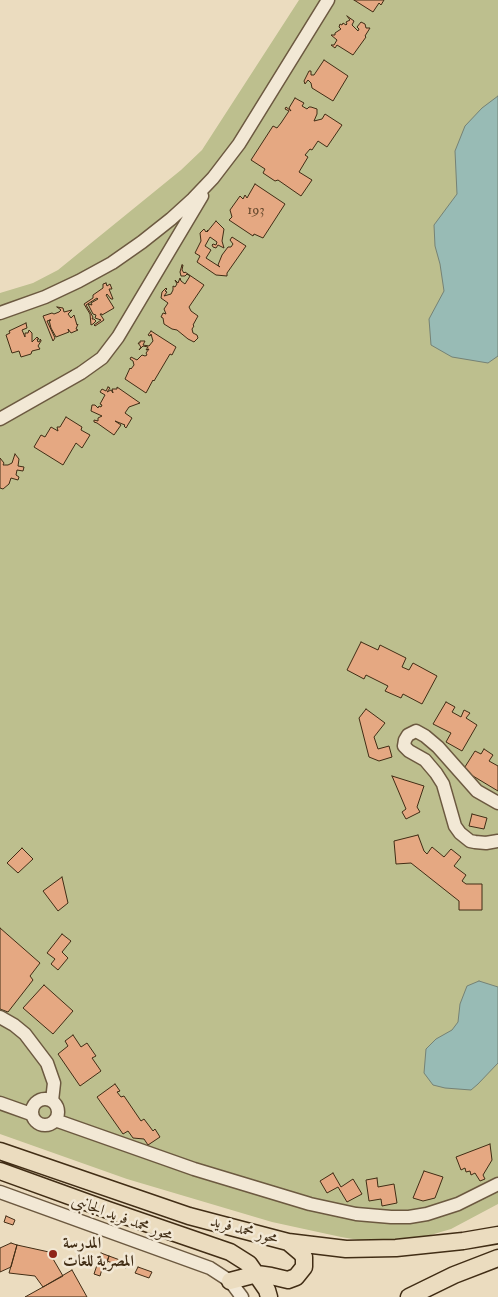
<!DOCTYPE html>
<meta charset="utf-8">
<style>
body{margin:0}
canvas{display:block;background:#ebdcbf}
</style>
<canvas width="498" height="1297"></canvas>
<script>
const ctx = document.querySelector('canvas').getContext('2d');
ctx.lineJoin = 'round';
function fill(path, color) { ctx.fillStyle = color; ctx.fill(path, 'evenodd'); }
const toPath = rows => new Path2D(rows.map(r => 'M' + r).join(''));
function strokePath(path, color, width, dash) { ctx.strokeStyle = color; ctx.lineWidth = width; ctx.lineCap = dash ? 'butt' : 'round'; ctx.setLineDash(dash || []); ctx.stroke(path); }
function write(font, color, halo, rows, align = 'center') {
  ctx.font = font + ' "IM FELL Double Pica",Amiri,serif'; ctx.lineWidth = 5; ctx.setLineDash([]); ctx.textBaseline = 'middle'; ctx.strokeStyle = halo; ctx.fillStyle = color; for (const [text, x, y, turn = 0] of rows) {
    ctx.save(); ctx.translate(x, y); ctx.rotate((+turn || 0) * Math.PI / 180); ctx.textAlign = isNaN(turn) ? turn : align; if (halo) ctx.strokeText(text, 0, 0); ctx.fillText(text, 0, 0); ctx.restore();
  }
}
fill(toPath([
 [299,0,498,0,498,1204,451,1229,417,1239,371,1242,341,1237,272,1222,127,1179,0,1134,0,293,33,283,58,270,181,170,202,150]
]), '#bdbf8e');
const water = toPath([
 [498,96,498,356,488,363,452,357,431,345,429,319,444,291,440,264,435,246,434,225,457,194,455,151,465,126,482,108,498,96],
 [479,981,498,987,498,1063,478,1084,471,1090,445,1088,433,1085,424,1073,426,1049,436,1039,452,1030,458,1022,460,1004,467,986,479,981]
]);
fill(water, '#98bbb5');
strokePath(water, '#758275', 1);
const building = toPath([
 [354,0,384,0,381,5,379,3,373,12,354,0],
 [347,16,354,21,352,25,358,31,359,29,357,27,361,22,365,24,366,28,370,28,365,36,366,37,353,55,337,45,335,48,331,45,334,45,337,40,331,35,335,35,335,33,341,29,339,27,340,24,342,25,343,23,346,25,347,24,346,22,350,20,347,16],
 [324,60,348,76,333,101,312,88,311,83,308,80,305,84,304,81,309,71,311,71,311,75,314,75,324,60],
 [295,98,304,103,302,106,307,109,309,107,311,107,317,109,317,114,314,121,322,119,325,114,342,125,327,147,318,141,312,150,310,149,305,155,308,157,299,172,312,180,301,196,278,180,275,181,263,173,265,169,251,160,273,126,277,128,281,123,289,111,285,109,286,107,291,111,289,108,295,98],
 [255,184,285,204,263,238,254,234,253,236,229,220,232,217,230,210,240,196,243,199,245,195,247,198,255,184],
 [216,221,224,229,222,241,224,248,218,245,216,248,213,247,212,245,213,244,216,245,217,242,210,237,205,246,211,250,206,258,220,267,218,265,222,255,228,247,231,247,233,244,230,240,232,237,246,246,227,273,227,276,216,275,197,262,200,256,195,253,201,241,200,233,204,229,206,232,208,230,207,232,216,221],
 [182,265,183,265,182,270,184,273,185,272,204,285,189,307,191,311,198,316,193,325,194,326,192,329,193,333,197,335,198,338,194,342,188,339,177,330,172,329,164,324,163,318,161,317,163,313,166,314,164,309,168,303,161,298,162,292,166,288,167,289,165,291,167,292,164,296,171,294,173,290,173,286,175,287,177,284,175,280,178,283,180,278,181,281,185,284,190,276,187,274,185,276,181,276,180,272,182,265],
 [106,283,107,286,110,284,112,289,109,289,113,299,111,299,107,294,106,295,114,308,102,315,102,314,100,314,104,320,95,326,94,325,101,320,95,318,96,315,93,314,88,304,92,305,91,303,98,299,97,298,86,305,93,317,92,319,94,319,96,321,93,324,91,325,90,314,84,304,93,298,93,295,103,288,103,284,106,283],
 [57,307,63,308,64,312,72,310,68,314,71,318,74,315,77,325,78,324,76,329,78,330,71,333,68,329,69,332,56,337,51,328,49,320,51,320,47,321,55,338,53,341,43,316,52,313,54,314,59,312,61,310,57,307],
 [26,323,27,328,22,330,25,337,25,333,28,333,29,330,32,333,32,342,37,337,39,339,37,339,38,342,40,341,40,339,41,340,41,341,38,346,40,349,32,351,31,354,21,357,19,351,12,353,6,335,10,333,9,331,26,323],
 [151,331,176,347,172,355,170,354,154,381,153,380,146,393,125,379,130,368,131,369,134,365,133,361,130,359,131,357,137,360,142,355,145,356,147,355,146,353,149,349,146,350,148,347,143,346,139,350,141,347,138,343,140,343,140,341,145,341,143,345,149,346,153,341,151,334,150,336,148,335,151,331],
 [108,387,110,388,107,392,111,390,113,393,112,389,117,389,117,387,140,403,129,407,125,413,132,418,126,428,124,426,125,425,115,421,121,425,114,435,97,423,94,422,94,420,98,421,98,418,102,416,91,411,92,405,95,405,98,408,99,406,101,407,102,405,100,404,105,395,100,392,102,389,106,391,108,387],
 [66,417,82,427,81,430,90,435,82,448,76,443,63,465,34,447,41,435,45,437,51,427,58,431,57,427,60,427,66,417],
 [15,454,19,459,18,466,24,467,23,471,17,470,16,475,19,477,18,480,11,478,9,484,3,489,0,488,0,458,4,463,3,465,8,465,12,463,15,454],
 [361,642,378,650,380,645,406,658,402,667,409,670,413,663,437,676,422,704,403,694,401,698,385,691,388,686,366,675,364,679,347,670,361,642],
 [446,702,455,707,452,712,461,717,464,710,470,713,466,718,477,725,462,751,446,742,451,733,433,724,446,702],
 [366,709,385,723,374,737,378,749,389,746,392,757,379,761,369,757,359,718,366,709],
 [484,749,493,755,489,761,498,766,498,791,463,770,475,751,481,754,484,749],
 [392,776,424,786,417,807,420,812,406,819,402,812,406,809,392,776],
 [472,814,487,818,484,829,469,826,472,814],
 [418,835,424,851,427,854,432,847,444,857,451,849,461,857,454,866,466,875,462,881,466,884,482,884,482,910,459,910,459,901,411,863,396,864,394,841,418,835],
 [22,848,33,859,18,873,7,863,22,848],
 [62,877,68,903,58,911,43,891,62,877],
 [0,928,40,963,30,976,33,980,8,1012,0,1009,0,928],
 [62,934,71,941,62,952,68,958,58,970,51,964,55,959,47,953,62,934],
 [44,985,73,1011,53,1034,23,1008,44,985],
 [73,1035,81,1047,87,1043,96,1056,92,1058,101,1071,80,1086,58,1054,68,1046,65,1041,73,1035],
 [115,1084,120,1091,117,1092,121,1097,124,1096,141,1121,144,1119,153,1131,155,1129,160,1137,148,1145,144,1139,133,1138,128,1131,123,1134,97,1097,115,1084],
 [490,1144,492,1160,483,1175,485,1179,480,1181,475,1173,471,1175,470,1171,466,1172,465,1168,461,1170,456,1157,490,1144],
 [424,1171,443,1177,435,1198,423,1201,413,1198,424,1171],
 [333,1173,341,1187,353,1179,362,1194,347,1202,338,1187,327,1193,320,1181,333,1173],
 [377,1178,378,1187,394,1184,397,1203,382,1206,381,1199,369,1201,366,1180,377,1178],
 [6,1216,15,1220,13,1225,4,1222,6,1216],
 [11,1243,17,1245,11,1267,0,1272,0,1248,11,1243],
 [17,1245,49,1252,63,1276,43,1287,35,1276,9,1273,17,1245],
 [101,1253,109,1256,107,1263,99,1259,101,1253],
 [109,1256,128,1263,126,1268,107,1261,109,1256],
 [99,1259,104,1262,100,1276,94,1274,99,1259],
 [138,1267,152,1272,149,1278,135,1273,138,1267],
 [72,1270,87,1297,25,1297,43,1287,72,1270]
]);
fill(building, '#e5a882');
strokePath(building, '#412d15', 1);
const minor = toPath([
 [0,313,45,297,79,281,112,263,142,242,171,219,193,199,213,178,239,144,328,0],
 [0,419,81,373,102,358,118,337,202,196],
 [498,803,477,791,438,747,425,736,416,731,408,735,405,740,404,746,409,751,425,760,436,773,443,784,455,826,460,833,470,841,475,842,486,843,498,841],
 [0,1017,14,1025,25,1034,47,1063,54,1083,52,1101],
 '32 1112a13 13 0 1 1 26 0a13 13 0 1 1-26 0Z',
 [0,1103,31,1114],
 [55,1120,194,1169,310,1204,356,1214,391,1217,409,1217,427,1214,458,1204,498,1184],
 [0,1192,210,1268,230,1281,242,1297]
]);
const major = toPath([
 [0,1151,189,1216,288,1242,346,1249,396,1248,463,1241,498,1235],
 [0,1171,108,1210,230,1252,249,1264,267,1290,269,1297],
 [230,1281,257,1274,271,1276,288,1280,296,1277,304,1267,304,1257,301,1253,288,1242],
 [409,1297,454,1275,498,1258]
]);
strokePath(minor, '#6c5940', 15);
strokePath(major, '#412d15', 19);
strokePath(minor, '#f2e8d5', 12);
strokePath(major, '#ebdcbf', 16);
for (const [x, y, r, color] of [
 [53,1254,5,"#8f2418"]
]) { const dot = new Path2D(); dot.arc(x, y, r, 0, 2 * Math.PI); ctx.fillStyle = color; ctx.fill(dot); strokePath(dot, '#f2e8d5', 2); }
write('14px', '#6a4c30', null, [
 ["193",256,211]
]);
write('16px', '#412d15', '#f2e8d5', [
 ["محور محمد فريد الجانبى",122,1219,20],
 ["محور محمد فريد",244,1231,15]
]);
write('bold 16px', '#412d15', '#f2e8d5', [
 ["المدرسة",63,1245],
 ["المصرية للغات",63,1263]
], 'left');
</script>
